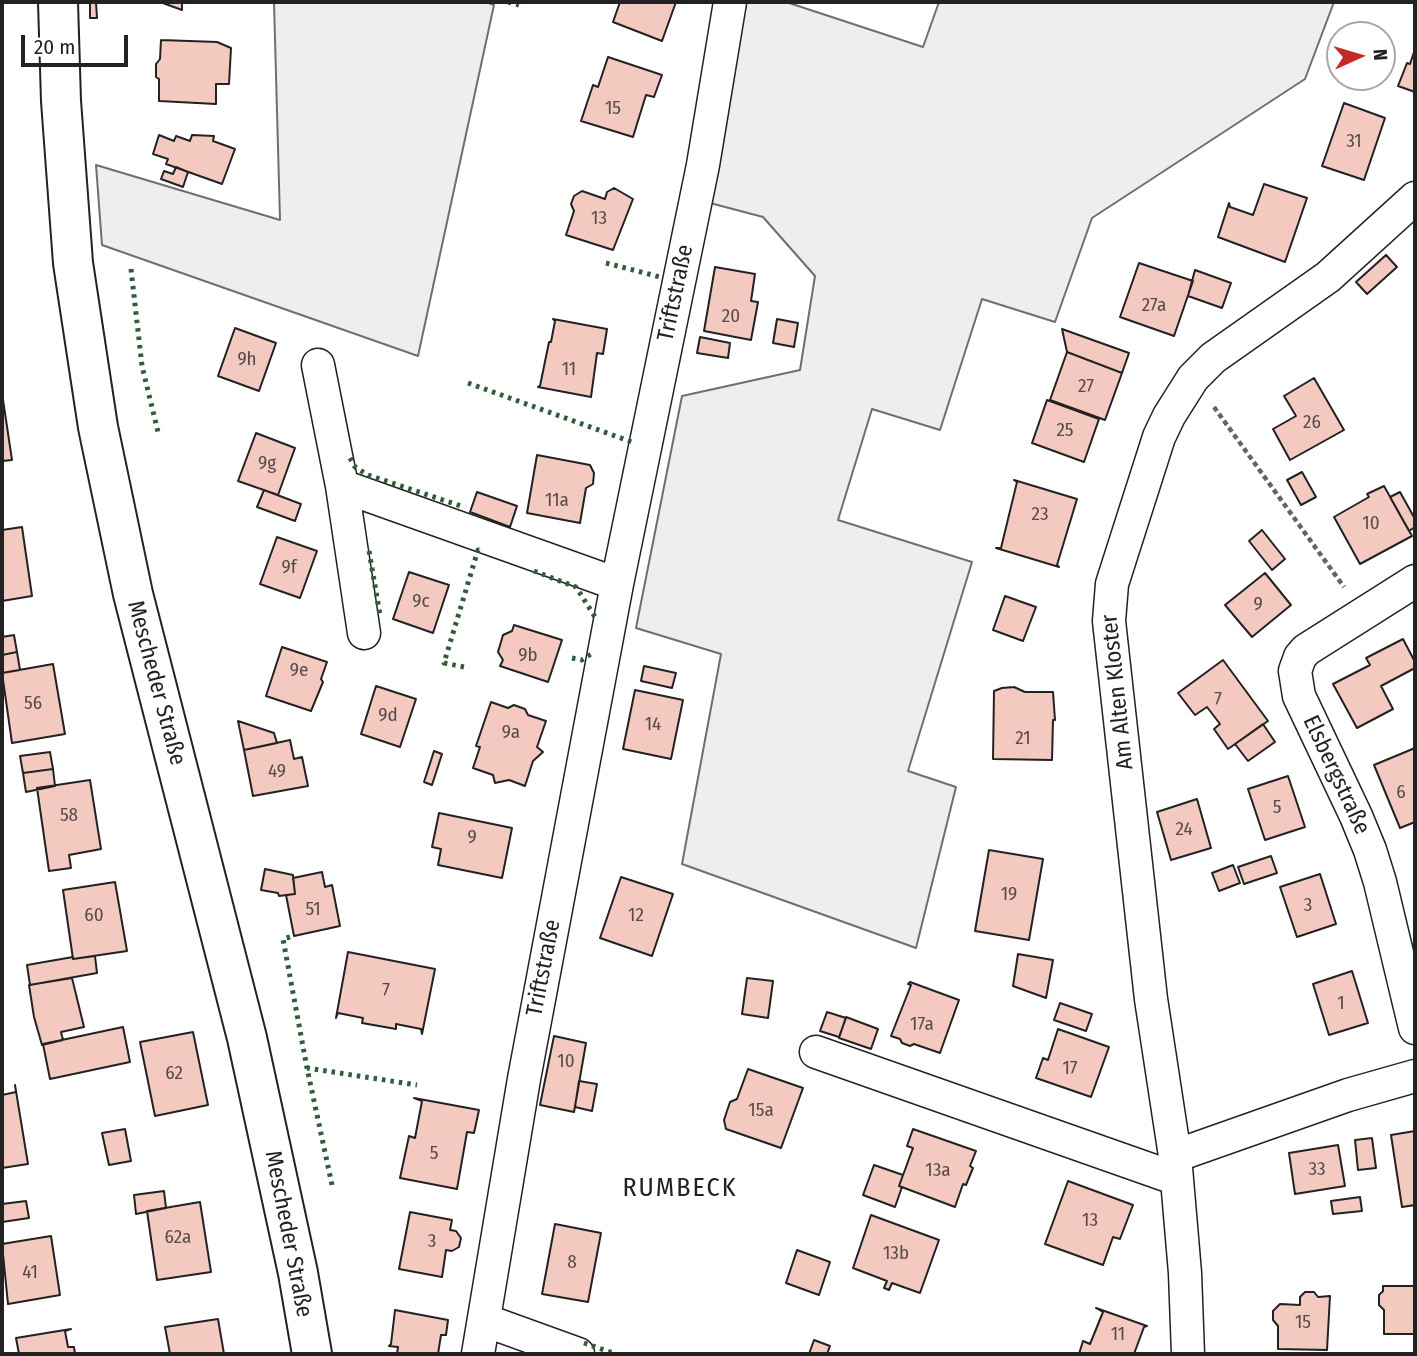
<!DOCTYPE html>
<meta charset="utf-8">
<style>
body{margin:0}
#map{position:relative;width:1417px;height:1356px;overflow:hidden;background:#fff;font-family:"Fira Sans Condensed",sans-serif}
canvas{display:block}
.frame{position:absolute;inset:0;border:4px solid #222;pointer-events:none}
.north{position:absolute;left:1326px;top:21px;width:70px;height:70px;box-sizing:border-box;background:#fff;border:2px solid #a7a7a7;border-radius:50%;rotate:86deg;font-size:19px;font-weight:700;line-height:28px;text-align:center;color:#222}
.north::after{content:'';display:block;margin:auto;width:24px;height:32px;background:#c62828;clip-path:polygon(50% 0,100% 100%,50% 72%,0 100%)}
.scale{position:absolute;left:21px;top:35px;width:107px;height:32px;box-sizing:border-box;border:4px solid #222;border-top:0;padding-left:9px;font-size:21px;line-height:24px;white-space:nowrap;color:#222;-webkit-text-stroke:5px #fff;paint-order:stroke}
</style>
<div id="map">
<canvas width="1417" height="1356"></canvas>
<div class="frame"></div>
<div class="north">N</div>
<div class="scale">20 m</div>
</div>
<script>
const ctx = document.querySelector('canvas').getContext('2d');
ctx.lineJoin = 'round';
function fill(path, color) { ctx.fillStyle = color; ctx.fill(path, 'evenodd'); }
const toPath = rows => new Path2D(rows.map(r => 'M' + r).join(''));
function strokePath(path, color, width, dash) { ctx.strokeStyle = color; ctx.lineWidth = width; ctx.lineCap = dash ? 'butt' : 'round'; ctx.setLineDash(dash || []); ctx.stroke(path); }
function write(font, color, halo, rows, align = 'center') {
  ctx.font = font + ' "Fira Sans Condensed",sans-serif'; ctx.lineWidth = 5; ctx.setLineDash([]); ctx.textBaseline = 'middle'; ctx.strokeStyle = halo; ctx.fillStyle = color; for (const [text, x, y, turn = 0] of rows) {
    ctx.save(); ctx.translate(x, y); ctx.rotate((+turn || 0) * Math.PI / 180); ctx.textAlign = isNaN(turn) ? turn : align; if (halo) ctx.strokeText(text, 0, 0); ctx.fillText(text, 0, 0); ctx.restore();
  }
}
const green = toPath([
 [274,2,486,2,494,5,418,356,102,245,96,165,280,220,274,2],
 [746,2,786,2,923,47,939,2,1334,2,1305,79,1092,218,1055,322,982,299,940,430,872,409,838,520,972,562,908,771,956,787,916,948,682,864,721,654,636,628,682,396,800,370,815,276,763,217,710,203,746,2]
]);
fill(green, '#eee');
strokePath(green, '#6f6f6f', 2);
const building = toPath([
 [90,2,96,2,97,18,90,18,90,2],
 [160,2,182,2,182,10,160,2],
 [620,2,676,2,662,41,613,22,620,2],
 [161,40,217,42,231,48,229,84,216,84,216,104,159,101,159,79,156,77,156,64,160,59,161,40],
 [1415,49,1415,92,1398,86,1407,63,1410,64,1415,49],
 [608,57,662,75,654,97,646,95,633,137,581,121,593,85,598,87,608,57],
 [1344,103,1385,118,1364,180,1322,166,1344,103],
 [159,135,174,141,176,136,190,141,192,135,214,136,213,141,235,149,222,184,166,164,168,159,153,154,159,135],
 [176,167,188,172,183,187,161,179,164,171,173,174,176,167],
 [1264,184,1307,198,1285,262,1218,237,1229,203,1230,207,1253,215,1264,184],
 [614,188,633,199,613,250,566,235,574,211,571,204,574,196,582,191,605,199,607,192,614,188],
 [1386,255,1397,267,1367,294,1356,282,1386,255],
 [1139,263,1193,281,1174,336,1120,317,1139,263],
 [715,267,755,274,751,301,758,302,751,340,704,331,715,267],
 [1195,270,1231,283,1222,308,1188,296,1195,270],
 [553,319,607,329,603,354,597,353,591,397,538,387,540,386,549,342,551,342,555,321,553,319],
 [777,319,798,323,794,347,773,343,777,319],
 [235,328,276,343,259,391,218,376,235,328],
 [1062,329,1129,353,1122,373,1067,352,1062,329],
 [700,337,730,343,728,358,697,353,700,337],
 [1067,352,1122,373,1105,420,1050,400,1067,352],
 [1314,378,1344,430,1290,460,1273,429,1296,416,1284,396,1314,378],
 [2,393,12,460,2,461,2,393],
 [1047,400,1099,419,1084,462,1032,443,1047,400],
 [256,433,295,448,278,495,238,481,256,433],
 [537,455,590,465,594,473,593,484,586,488,580,523,527,513,537,455],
 [1302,472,1316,497,1301,505,1287,480,1302,472],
 [1014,480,1077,499,1057,565,1059,567,996,548,1001,548,1017,482,1014,480],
 [1384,486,1412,536,1360,564,1334,517,1369,497,1367,494,1384,486],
 [264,490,301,504,295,521,257,507,264,490],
 [477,492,517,506,510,527,470,512,477,492],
 [1400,492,1415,519,1415,527,1409,531,1390,497,1400,492],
 [22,527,32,596,2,601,2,530,22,527],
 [1262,530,1285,559,1272,570,1249,541,1262,530],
 [277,537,317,551,300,598,260,584,277,537],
 [409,572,449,585,433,633,393,619,409,572],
 [1265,573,1291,605,1252,637,1225,605,1265,573],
 [1005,596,1036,607,1023,641,993,630,1005,596],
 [514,625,562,640,548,682,500,666,503,660,498,652,503,635,512,631,514,625],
 [14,635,17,652,2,655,2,637,14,635],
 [1403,639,1415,662,1415,668,1381,686,1393,709,1357,728,1333,684,1370,665,1366,658,1403,639],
 [282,647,327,662,321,679,323,682,311,711,266,696,282,647],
 [17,652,20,670,2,673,2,655,17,652],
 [1223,660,1268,721,1228,749,1214,729,1220,724,1207,707,1195,715,1178,693,1223,660],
 [53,664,65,734,12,743,2,673,53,664],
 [644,666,676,673,672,688,641,681,644,666],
 [376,686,416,699,400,747,361,734,376,686],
 [1014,687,1025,692,1053,692,1055,720,1053,720,1052,760,993,759,994,691,1002,688,1014,687],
 [635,690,683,700,671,759,623,749,635,690],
 [491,702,508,708,514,705,525,709,528,715,546,721,537,747,543,752,533,761,525,786,509,780,495,783,493,775,473,768,480,747,476,746,491,702],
 [238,721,274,733,277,743,244,750,238,721],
 [1263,724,1275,742,1248,761,1235,744,1263,724],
 [290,740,294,759,302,757,308,786,253,796,244,750,290,740],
 [1415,748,1415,822,1400,828,1374,765,1415,748],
 [434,751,442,754,432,785,424,782,434,751],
 [50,752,53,769,23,773,20,756,50,752],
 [53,769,55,786,26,792,23,773,53,769],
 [1288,776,1305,827,1265,840,1248,789,1288,776],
 [90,780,101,849,69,855,71,868,49,871,37,788,90,780],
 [1197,799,1211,848,1171,860,1157,812,1197,799],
 [439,813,512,828,502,878,438,865,441,849,432,847,439,813],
 [989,850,1043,859,1029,940,975,931,989,850],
 [1271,856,1277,873,1244,884,1238,867,1271,856],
 [1233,865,1240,883,1219,891,1212,873,1233,865],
 [265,869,293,875,295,894,279,896,278,893,261,890,265,869],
 [322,872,325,887,332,885,340,926,294,936,286,895,295,894,293,878,322,872],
 [1320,874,1336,924,1297,937,1280,887,1320,874],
 [621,877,673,894,652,956,600,938,621,877],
 [115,882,127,951,73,959,63,890,115,882],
 [348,952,435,969,422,1034,421,1029,396,1024,396,1029,362,1023,363,1018,338,1013,336,1018,348,952],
 [1018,954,1053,960,1046,998,1013,986,1018,954],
 [95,956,97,973,30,985,27,965,73,957,73,959,95,956],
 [1352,971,1368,1023,1329,1035,1313,984,1352,971],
 [72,978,84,1027,61,1032,63,1040,42,1045,34,1017,29,985,72,978],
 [747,978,773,981,768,1018,742,1014,747,978],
 [910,982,959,1000,940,1053,914,1044,910,1046,902,1043,900,1039,891,1036,911,985,908,984,910,982],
 [1060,1003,1092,1014,1086,1031,1054,1020,1060,1003],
 [827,1012,846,1018,839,1037,820,1031,827,1012],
 [846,1017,878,1029,871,1049,839,1038,846,1017],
 [123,1027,130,1062,50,1079,43,1044,123,1027],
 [1058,1029,1109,1047,1091,1097,1036,1078,1043,1058,1048,1060,1058,1029],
 [193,1032,208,1105,155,1116,140,1042,193,1032],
 [554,1036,586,1043,574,1112,540,1105,554,1036],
 [748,1069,803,1088,781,1148,726,1129,724,1120,730,1102,737,1099,748,1069],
 [579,1081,597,1084,592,1111,575,1107,579,1081],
 [15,1085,28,1164,2,1168,2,1095,16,1092,15,1085],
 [414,1098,479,1110,474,1133,467,1132,457,1189,400,1178,409,1136,415,1138,422,1101,414,1098],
 [125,1129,131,1161,109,1165,102,1133,125,1129],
 [913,1129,976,1151,970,1166,973,1168,966,1185,963,1184,955,1207,899,1186,913,1148,907,1146,913,1129],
 [1415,1131,1415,1205,1402,1207,1391,1135,1415,1131],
 [1372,1138,1376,1168,1358,1170,1355,1140,1372,1138],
 [1338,1145,1345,1186,1295,1194,1289,1153,1338,1145],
 [874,1165,903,1175,899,1186,902,1187,895,1207,863,1195,874,1165],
 [1068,1181,1133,1205,1120,1239,1113,1237,1103,1265,1045,1244,1068,1181],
 [164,1191,166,1208,136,1214,134,1195,164,1191],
 [1360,1197,1362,1211,1333,1214,1331,1201,1360,1197],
 [26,1201,29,1218,2,1222,2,1204,26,1201],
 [200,1202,211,1272,157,1280,147,1211,200,1202],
 [410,1212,452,1220,450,1230,456,1231,461,1238,459,1247,452,1251,446,1250,442,1277,399,1269,410,1212],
 [871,1215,939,1240,920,1293,892,1283,889,1290,884,1288,887,1281,853,1268,871,1215],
 [555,1224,601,1233,588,1302,542,1294,555,1224],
 [51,1236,60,1295,8,1304,2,1244,51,1236],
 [797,1250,830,1262,819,1295,786,1283,797,1250],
 [1383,1286,1415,1286,1415,1334,1384,1334,1384,1310,1379,1305,1379,1295,1383,1291,1383,1286],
 [1305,1292,1314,1292,1318,1297,1330,1296,1327,1350,1278,1349,1278,1326,1273,1320,1273,1311,1280,1304,1300,1305,1300,1297,1305,1292],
 [1096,1308,1147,1326,1144,1327,1134,1354,1079,1354,1083,1341,1090,1344,1103,1312,1096,1308],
 [395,1310,448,1320,446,1335,441,1335,438,1354,397,1354,398,1347,389,1346,391,1344,395,1310],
 [218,1319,224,1354,170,1354,165,1327,218,1319],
 [71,1329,65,1331,68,1347,74,1347,75,1354,19,1354,16,1338,71,1329],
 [814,1340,830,1346,827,1354,809,1354,814,1340]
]);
fill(building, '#f3c9c0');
strokePath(building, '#222', 2);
const minor = toPath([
 [318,365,342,486],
 [1415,581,1306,650,1300,657,1295,671,1299,696,1356,816,1370,850,1380,882,1415,1028],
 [364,633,342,486,617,584],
 [816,1052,1177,1179],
 [1175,1156,1348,1095,1415,1076],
 [484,1320,578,1354],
 [478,1354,524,1079,617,584,703,165,730,2],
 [1188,1354,1185,1273,1175,1156,1151,999,1109,621,1112,584,1159,437,1169,416,1193,378,1213,358,1328,277,1415,198]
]);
const tertiary = toPath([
 [58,2,61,101,73,263,98,427,133,594,247,1038,298,1273,312,1354]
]);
strokePath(minor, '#222', 35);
strokePath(tertiary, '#222', 42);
strokePath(toPath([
 [1214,407,1344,587]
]), '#646464', 4.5, [5, 3.5]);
strokePath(minor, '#fff', 32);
strokePath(tertiary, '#fff', 38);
strokePath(toPath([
 [508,2,519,5],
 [606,263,660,277],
 [131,269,142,366,158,432],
 [468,383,632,442],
 [350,458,355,467,368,475,461,506],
 [369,551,380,615],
 [534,571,576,587,597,620],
 [572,658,582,660,591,654],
 [464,667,444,663,478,550,482,551],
 [290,937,283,939,307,1068],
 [332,1185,307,1068,417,1085],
 [584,1343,616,1354]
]), '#2f5e38', 5, [3.5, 5]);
write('19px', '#564c4a', null, [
 ["15",613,109],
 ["31",1354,142],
 ["13",599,219],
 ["27a",1154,306],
 ["20",731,317],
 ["9h",247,360],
 ["11",569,370],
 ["27",1086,387],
 ["26",1312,423],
 ["25",1065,431],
 ["9g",267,464],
 ["11a",557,501],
 ["23",1040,515],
 ["10",1371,524],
 ["9f",289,568],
 ["9c",421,602],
 ["9",1258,605],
 ["9b",528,656],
 ["9e",299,671],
 ["7",1218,700],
 ["56",33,704],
 ["9d",388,716],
 ["14",653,725],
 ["9a",511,733],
 ["21",1023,739],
 ["49",277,772],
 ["6",1401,793],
 ["5",1277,808],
 ["58",69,816],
 ["24",1184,830],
 ["9",472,838],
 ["19",1009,895],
 ["3",1308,906],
 ["51",313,910],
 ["60",94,916],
 ["12",636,916],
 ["7",386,991],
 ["1",1341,1004],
 ["17a",922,1025],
 ["10",566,1062],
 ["17",1070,1069],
 ["62",174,1074],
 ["15a",761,1111],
 ["5",434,1154],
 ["33",1317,1170],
 ["13a",938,1171],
 ["13",1090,1221],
 ["62a",178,1238],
 ["3",432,1242],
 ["13b",896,1254],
 ["8",572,1263],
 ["41",30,1273],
 ["15",1303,1323],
 ["11",1118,1335]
]);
write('23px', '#222', '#fff', [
 ["Triftstraße",676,293,-78],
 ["Mescheder Straße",156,683,75],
 ["Am Alten Kloster",1118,692,-96],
 ["Elsbergstraße",1336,775,65],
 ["Triftstraße",544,968,-79],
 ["Mescheder Straße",288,1234,79]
]);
ctx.letterSpacing = '2px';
write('26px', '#222', '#fff', [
 ["RUMBECK",680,1189]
]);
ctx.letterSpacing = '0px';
</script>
